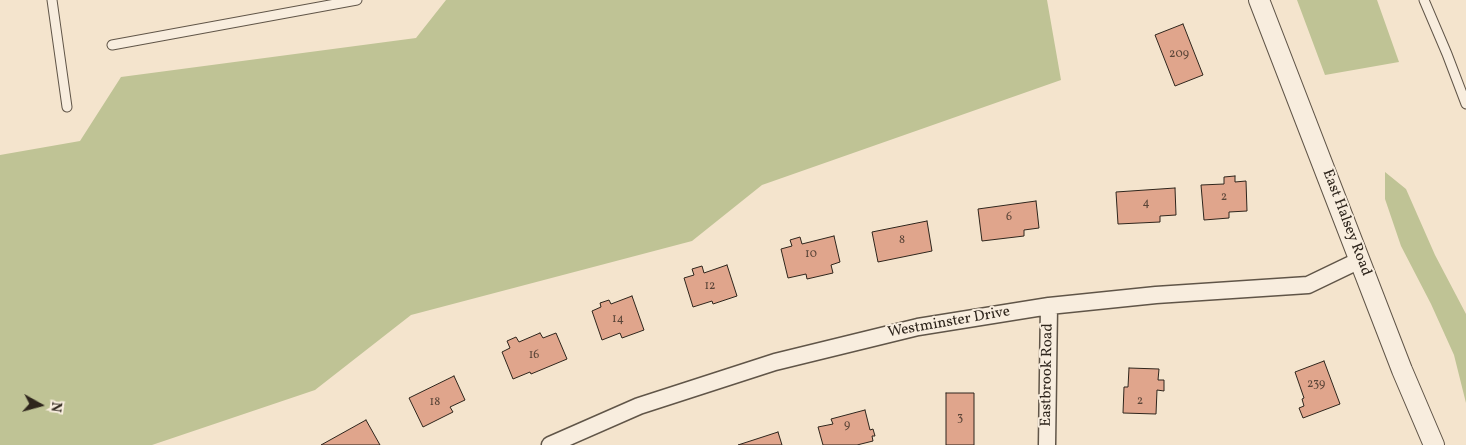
<!DOCTYPE html>
<style>
body{margin:0}
#map{position:relative;width:1466px;height:445px;overflow:hidden;background:#f4e4cd;font-family:Vollkorn,serif}
canvas{display:block}
.north{position:absolute;left:15px;top:380px;width:50px;height:50px;-webkit-text-stroke:4px #f8edde;paint-order:stroke;rotate:97deg;font-size:14px;font-weight:700;line-height:20px;text-align:center;color:#2e251c}
.north::after{content:'';display:block;margin:auto;width:18px;height:22px;background:#2e251c;clip-path:polygon(50% 0,100% 100%,50% 72%,0 100%)}
</style>
<div id="map">
<canvas width="1466" height="445"></canvas>
<div class="north">N</div>
</div>
<script>
const ctx = document.querySelector('canvas').getContext('2d');
ctx.lineJoin = 'round';
function fill(path, color) { ctx.fillStyle = color; ctx.fill(path, 'evenodd'); }
const toPath = rows => new Path2D(rows.map(r => 'M' + r).join(''));
function strokePath(path, color, width, dash) { ctx.strokeStyle = color; ctx.lineWidth = width; ctx.lineCap = dash ? 'butt' : 'round'; ctx.setLineDash(dash || []); ctx.stroke(path); }
function write(font, color, halo, rows, align = 'center') {
  ctx.font = font + ' Vollkorn,serif'; ctx.lineWidth = 4; ctx.setLineDash([]); ctx.textBaseline = 'middle'; ctx.strokeStyle = halo; ctx.fillStyle = color; for (const [text, x, y, turn = 0] of rows) {
    ctx.save(); ctx.translate(x, y); ctx.rotate((+turn || 0) * Math.PI / 180); ctx.textAlign = isNaN(turn) ? turn : align; if (halo) ctx.strokeText(text, 0, 0); ctx.fillText(text, 0, 0); ctx.restore();
  }
}
fill(toPath([
 [446,0,1047,0,1061,80,762,185,692,241,411,315,315,390,152,445,0,445,0,155,80,141,121,77,416,38],
 [1297,0,1377,0,1399,62,1325,75],
 [1385,172,1406,189,1435,255,1466,314,1466,403,1454,355,1431,304,1401,246,1385,199]
]), '#bfc395');
const building = toPath([
 [1183,24,1203,75,1175,86,1155,35,1183,24],
 [1235,176,1235,182,1246,181,1247,211,1229,212,1229,218,1204,220,1201,185,1224,184,1224,177,1235,176],
 [1175,188,1176,215,1160,216,1160,222,1118,224,1116,192,1175,188],
 [1036,201,1039,228,1024,230,1024,236,982,241,978,209,1036,201],
 [927,221,932,251,878,262,872,232,927,221],
 [834,236,840,262,831,265,833,273,807,279,806,274,788,278,781,249,792,246,790,240,800,237,802,244,834,236],
 [727,265,737,296,713,304,712,301,693,307,684,278,694,275,692,269,702,266,704,273,727,265],
 [632,296,644,330,622,338,620,333,602,340,592,311,601,307,600,303,609,300,611,304,632,296],
 [540,333,543,338,556,333,567,359,531,374,530,372,513,379,502,352,510,348,507,341,516,337,519,342,540,333],
 [1324,361,1340,404,1303,418,1299,408,1304,406,1302,399,1304,398,1295,372,1324,361],
 [1129,368,1159,369,1158,380,1164,380,1164,391,1157,390,1156,414,1123,413,1124,387,1128,387,1129,368],
 [454,376,465,400,450,407,453,412,423,427,409,398,454,376],
 [946,393,974,393,974,445,946,445,946,393],
 [865,410,870,430,873,429,875,436,872,436,873,441,857,445,823,445,818,427,833,424,831,419,865,410],
 [366,420,380,445,321,445,366,420],
 [778,432,782,445,738,445,778,432]
]);
fill(building, '#e0a58c');
strokePath(building, '#2e251c', 1);
const service = toPath([
 [52,0,67,107],
 [1424,0,1447,54,1466,104],
 [112,45,357,0]
]);
const minor = toPath([
 [550,445,639,406,775,362,918,327,1049,306,1156,295,1308,285,1360,260],
 [1047,445,1049,306]
]);
const tertiary = toPath([
 [1259,0,1402,370,1434,445]
]);
strokePath(service, '#605548', 11);
strokePath(minor, '#605548', 19);
strokePath(tertiary, '#605548', 22);
strokePath(service, '#f8edde', 9);
strokePath(minor, '#f8edde', 16);
strokePath(tertiary, '#f8edde', 20);
write('12px', '#5a4538', null, [
 ["209",1179,55],
 ["2",1224,198],
 ["4",1146,204],
 ["6",1009,218],
 ["8",902,241],
 ["10",811,255],
 ["12",710,287],
 ["14",618,320],
 ["16",534,356],
 ["239",1316,385],
 ["2",1140,402],
 ["18",435,403],
 ["3",960,419],
 ["9",847,426]
]);
write('15px', '#2e251c', '#f8edde', [
 ["East Halsey Road",1346,223,69],
 ["Westminster Drive",949,323,-10],
 ["Eastbrook Road",1048,375,-89]
]);
</script>
